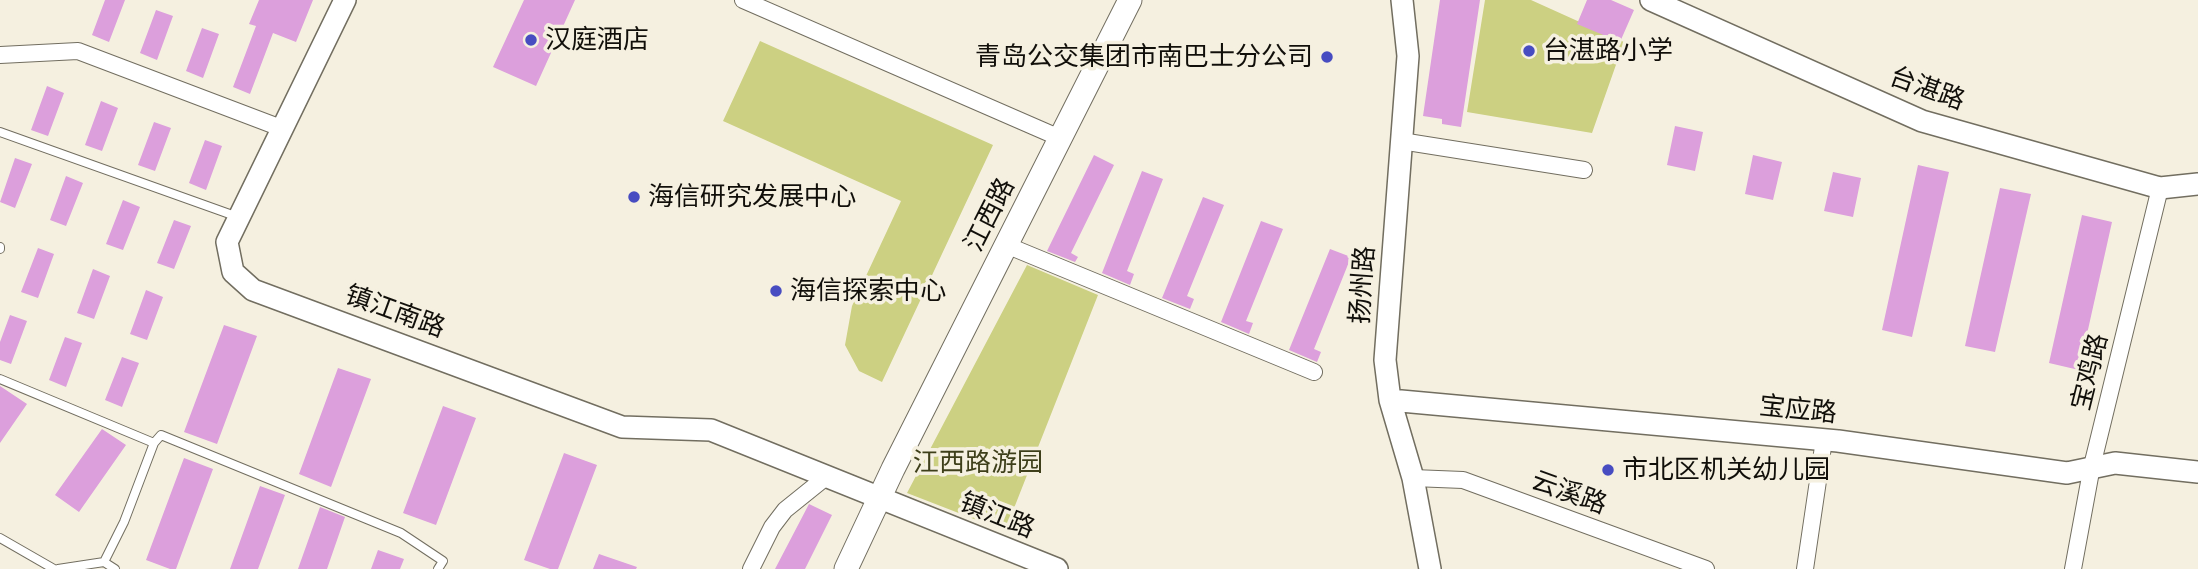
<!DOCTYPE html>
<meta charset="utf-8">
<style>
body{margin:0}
canvas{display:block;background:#f5f0e0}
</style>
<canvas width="2198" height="569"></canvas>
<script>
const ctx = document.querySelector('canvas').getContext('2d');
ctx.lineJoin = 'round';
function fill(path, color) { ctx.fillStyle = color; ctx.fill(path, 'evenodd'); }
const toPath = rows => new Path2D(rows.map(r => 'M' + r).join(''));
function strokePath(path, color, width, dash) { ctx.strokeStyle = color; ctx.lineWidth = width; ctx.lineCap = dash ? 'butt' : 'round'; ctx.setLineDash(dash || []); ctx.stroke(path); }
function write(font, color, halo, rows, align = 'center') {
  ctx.font = font + ' "Alegreya Sans","Noto Sans SC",sans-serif'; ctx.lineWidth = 7; ctx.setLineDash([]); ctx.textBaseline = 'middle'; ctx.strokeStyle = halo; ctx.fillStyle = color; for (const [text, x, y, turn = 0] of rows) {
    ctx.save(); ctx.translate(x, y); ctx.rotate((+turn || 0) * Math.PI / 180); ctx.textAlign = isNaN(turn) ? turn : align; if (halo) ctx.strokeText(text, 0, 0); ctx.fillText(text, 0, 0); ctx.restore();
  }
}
fill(toPath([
 [1485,0,1531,0,1624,42,1592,133,1467,112],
 [760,41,993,145,882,382,859,371,845,345,852,306,901,201,723,121],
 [1027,265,1098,295,1005,531,907,493]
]), '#ccd082');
fill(toPath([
 [105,0,125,0,109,42,92,35],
 [259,0,313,0,296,42,273,33,250,94,233,87,256,26,249,24],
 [524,0,575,0,536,86,493,67],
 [1440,0,1480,0,1461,127,1442,124,1442,119,1423,116],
 [1587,0,1611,0,1634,10,1620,42,1577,24],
 [156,10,173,16,157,60,140,53],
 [202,28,219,34,203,78,186,71],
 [47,86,64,93,48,136,31,130],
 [101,101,118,108,102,151,85,145],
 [154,122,171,128,155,171,138,165],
 [1675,126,1703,132,1695,171,1667,165],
 [205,140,222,146,206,190,189,183],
 [1094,155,1114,165,1071,253,1078,257,1075,262,1047,251],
 [1753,155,1782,162,1773,200,1745,194],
 [15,158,32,164,15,208,0,202],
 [1918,165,1949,172,1912,337,1882,330],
 [1142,171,1163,179,1127,271,1134,274,1130,285,1102,273],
 [1833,172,1861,178,1853,217,1824,211],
 [66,176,83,183,66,226,50,220],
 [2000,188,2031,194,1995,352,1965,346],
 [1203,197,1224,205,1187,296,1194,299,1190,309,1162,298],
 [123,200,140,207,123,250,106,244],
 [2082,215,2112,222,2079,370,2049,363],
 [174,220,191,226,174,269,157,263],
 [1261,221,1283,229,1246,321,1253,323,1249,334,1221,322],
 [38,248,54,254,38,298,21,292],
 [1330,249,1351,257,1314,349,1321,352,1317,362,1289,350],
 [93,269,110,276,94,319,77,313],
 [146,290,163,297,147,340,130,334],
 [10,315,27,321,11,364,0,360,0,342],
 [224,325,257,336,217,444,184,432],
 [65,337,82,343,66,387,49,380],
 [122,357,139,363,122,407,105,400],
 [338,368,371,379,331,487,299,474],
 [0,386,27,404,0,443],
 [443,406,476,418,436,525,403,513],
 [102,429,126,445,79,512,55,495],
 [564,453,597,465,558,569,550,569,524,560],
 [184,458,213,469,176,569,170,569,146,560],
 [260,486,285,495,258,569,230,569],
 [809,504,832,515,805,569,775,569],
 [320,507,345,517,327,569,298,569],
 [378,550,404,559,400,569,371,569],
 [599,554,637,567,636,569,593,569]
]), '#dc9fdc');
const service = toPath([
 [0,132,238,217],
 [0,247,0,249],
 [0,379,154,443],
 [0,538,54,569],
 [58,569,104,562],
 [115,569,104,562,124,522,154,443,161,435,401,533,443,561,438,569]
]);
const minor = toPath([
 [743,0,1060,138],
 [0,55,78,51,281,128],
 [1401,141,1584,170],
 [1006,245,1314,372],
 [1413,478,1463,480,1706,569],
 [751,569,772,527,785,510,826,477],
 [1805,569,1824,440],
 [2073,569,2092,466,2160,188]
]);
const tertiary = toPath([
 [345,0,227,242,233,272,253,290,622,427,711,430,1057,569],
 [1402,0,1408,56,1385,360,1390,400,1413,478,1430,569],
 [1651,0,1922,121,2160,188,2198,184],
 [1390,400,1838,441,2067,473,2115,463,2198,472]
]);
const secondary = toPath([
 [846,569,893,469,1130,0]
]);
strokePath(service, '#726e60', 10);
strokePath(minor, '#726e60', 18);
strokePath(tertiary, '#726e60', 24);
strokePath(secondary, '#726e60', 25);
strokePath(service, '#fff', 8);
strokePath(minor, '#fff', 16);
strokePath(tertiary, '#fff', 21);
strokePath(secondary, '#fff', 23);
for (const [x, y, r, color] of [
 [531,40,7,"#474cc1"],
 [1529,51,7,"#474cc1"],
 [1327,57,7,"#474cc1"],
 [634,197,7,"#474cc1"],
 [776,291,7,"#474cc1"],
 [1608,470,7,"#474cc1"]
]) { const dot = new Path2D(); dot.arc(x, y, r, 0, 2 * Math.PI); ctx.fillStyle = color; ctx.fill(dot); strokePath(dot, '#f5f0e0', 2.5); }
write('26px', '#110f0a', '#f5f0e0', [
 ["汉庭酒店",545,40],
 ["台湛路小学",1543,51],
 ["青岛公交集团市南巴士分公司",1313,57,"right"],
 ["海信研究发展中心",648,197],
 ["海信探索中心",790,291],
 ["市北区机关幼儿园",1622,470]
], 'left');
write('26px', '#110f0a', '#f5f0e0', [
 ["台湛路",1927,89,20],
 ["江西路",990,215,-63],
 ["扬州路",1363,285,-86],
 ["镇江南路",395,312,20],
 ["宝鸡路",2090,372,-76],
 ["宝应路",1798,410,6],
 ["云溪路",1569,493,20],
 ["镇江路",997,516,22]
]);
write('26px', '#3e3f1a', '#f5f0e0', [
 ["江西路游园",978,463]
]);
</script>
